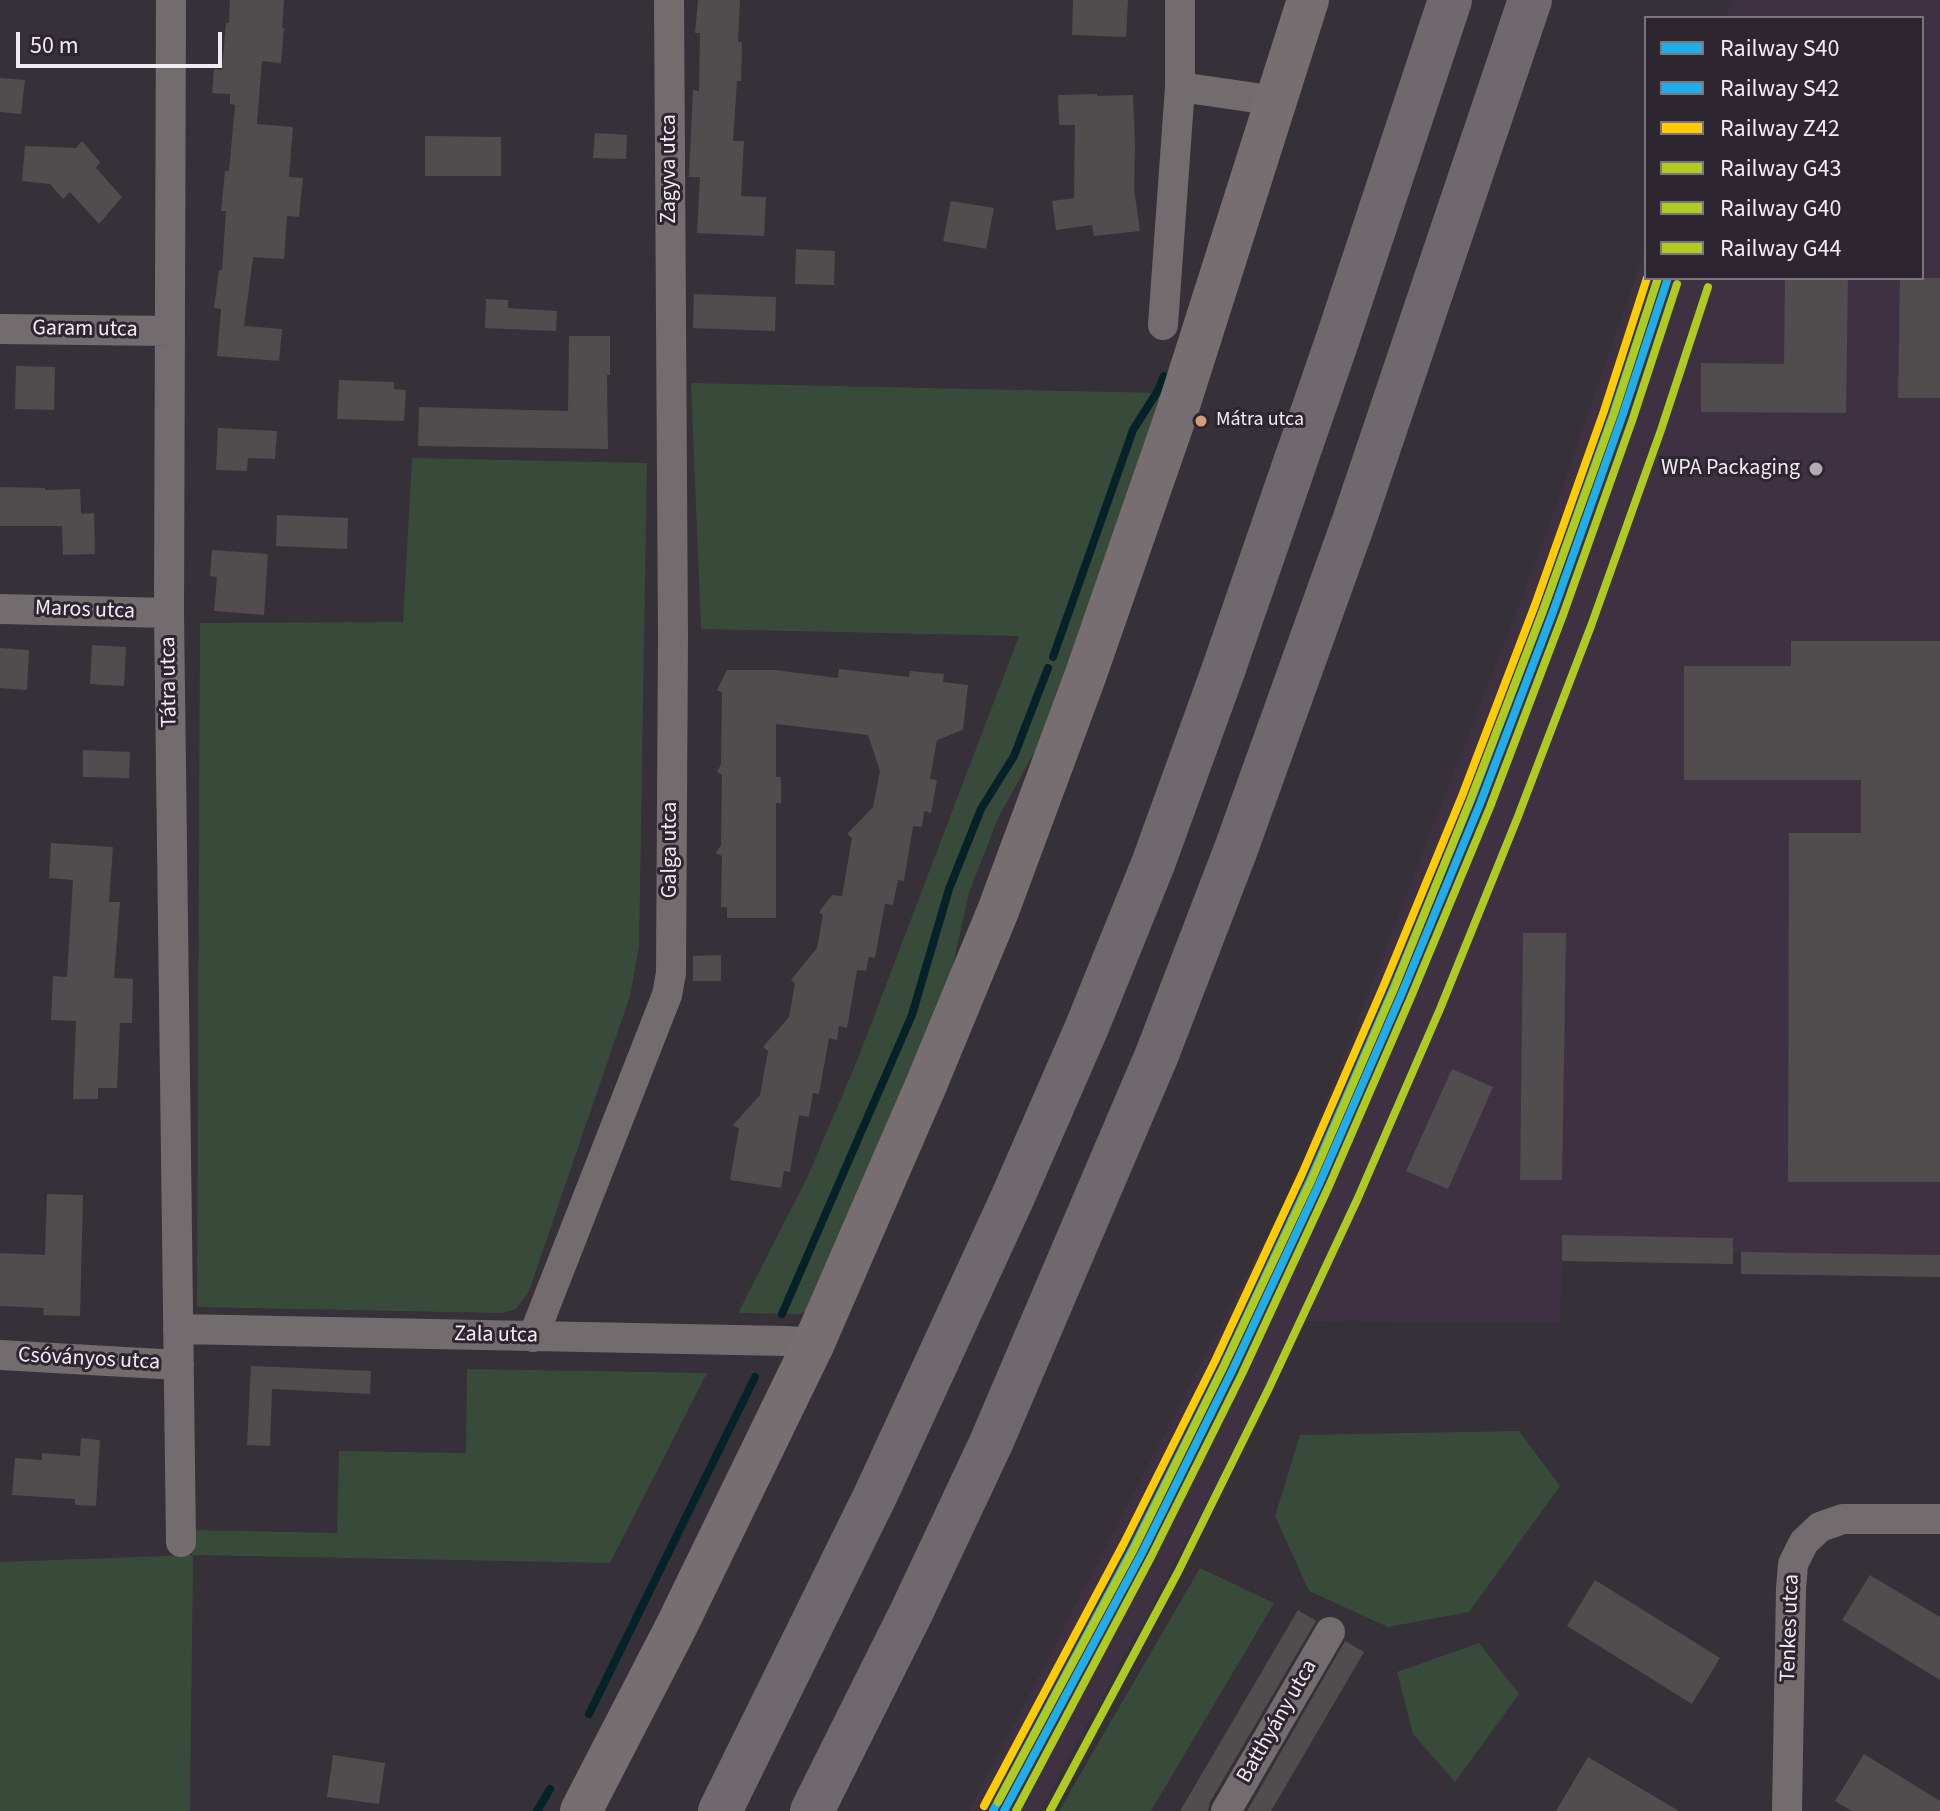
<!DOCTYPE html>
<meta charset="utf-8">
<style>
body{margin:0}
#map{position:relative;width:1940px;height:1811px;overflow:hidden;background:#363138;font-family:"Source Sans 3",sans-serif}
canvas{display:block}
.legend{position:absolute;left:1644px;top:16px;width:280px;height:264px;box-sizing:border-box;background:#2d2530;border:2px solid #7b757e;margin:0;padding:10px 14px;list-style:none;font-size:24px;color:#f1ecf4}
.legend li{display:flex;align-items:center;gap:16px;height:40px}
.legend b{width:40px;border:2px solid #7b757e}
.scale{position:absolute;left:16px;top:32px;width:206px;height:36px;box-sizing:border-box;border:4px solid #f1ecf4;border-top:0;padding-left:10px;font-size:24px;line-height:28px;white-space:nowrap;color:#f1ecf4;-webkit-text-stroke:6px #2d2530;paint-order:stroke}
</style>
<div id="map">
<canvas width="1940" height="1811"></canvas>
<ul class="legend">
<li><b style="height:10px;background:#20aeea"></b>Railway S40</li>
<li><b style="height:10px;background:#20aeea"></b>Railway S42</li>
<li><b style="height:10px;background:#fecc00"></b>Railway Z42</li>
<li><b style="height:10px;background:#b0cb1f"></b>Railway G43</li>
<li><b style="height:10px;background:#b0cb1f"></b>Railway G40</li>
<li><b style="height:10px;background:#b0cb1f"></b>Railway G44</li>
</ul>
<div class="scale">50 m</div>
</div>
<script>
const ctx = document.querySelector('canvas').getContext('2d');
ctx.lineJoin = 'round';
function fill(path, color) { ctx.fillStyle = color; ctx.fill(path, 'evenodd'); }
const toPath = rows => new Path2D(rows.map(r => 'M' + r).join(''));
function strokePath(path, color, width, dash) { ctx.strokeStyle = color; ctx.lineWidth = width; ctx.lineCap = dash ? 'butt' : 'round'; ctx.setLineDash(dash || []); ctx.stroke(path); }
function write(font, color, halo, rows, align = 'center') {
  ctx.font = font + ' "Source Sans 3",sans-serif'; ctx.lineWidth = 6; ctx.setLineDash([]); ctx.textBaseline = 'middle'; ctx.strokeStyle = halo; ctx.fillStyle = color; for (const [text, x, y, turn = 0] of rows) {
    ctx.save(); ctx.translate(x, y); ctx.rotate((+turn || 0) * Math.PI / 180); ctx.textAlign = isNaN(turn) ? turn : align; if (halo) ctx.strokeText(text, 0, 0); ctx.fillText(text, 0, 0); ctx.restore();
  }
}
fill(toPath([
 [1733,0,1940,0,1940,1255,1733,1252,1733,1238,1563,1235,1560,1323,1306,1321,1040,1811,969,1811,1294,1184,1543,543,1646,247,1646,278,1922,278,1922,18,1726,18]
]), '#3e3242');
fill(toPath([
 [691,383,1164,393,1044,735,998,818,969,893,951,973,810,1304,806,1311,800,1314,738,1313,807,1178,857,1061,1019,636,701,629],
 [412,458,647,463,639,946,630,996,529,1291,516,1309,502,1313,197,1307,200,623,403,622],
 [467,1369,707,1373,610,1563,193,1555,190,1811,0,1811,0,1562,192,1555,194,1530,337,1533,339,1451,466,1453],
 [1519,1431,1560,1486,1469,1612,1388,1627,1309,1591,1275,1516,1300,1435],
 [1200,1568,1274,1603,1151,1811,1059,1811],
 [1479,1643,1519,1694,1455,1782,1413,1734,1397,1672]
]), '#384a3a');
strokePath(toPath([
 [1053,657,1133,430,1157,392,1164,376],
 [782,1314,912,1015,949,889,981,809,1014,756,1048,668],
 [589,1714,755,1377],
 [537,1811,550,1789]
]), '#052229', 8);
fill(toPath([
 [230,0,284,0,282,28,284,28,281,63,262,61,257,124,293,127,289,177,303,178,299,217,287,216,284,259,253,257,244,326,282,329,279,361,217,356,221,309,214,308,219,270,222,270,226,211,221,211,225,171,229,171,235,105,230,104,230,94,212,93,214,69,222,70,226,23,229,23],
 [698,0,740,0,738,42,742,42,741,81,737,81,733,141,744,141,741,196,766,197,764,236,697,233,700,177,689,177,693,90,699,91,700,33,695,33],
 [1073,0,1128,0,1126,37,1072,35],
 [0,78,25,80,21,114,0,112],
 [1097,94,1097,96,1133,95,1135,146,1134,189,1140,231,1094,236,1092,225,1056,230,1052,201,1074,198,1075,125,1059,125,1058,95],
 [595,133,627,135,626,159,593,158],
 [425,136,501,137,501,176,425,176],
 [82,141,100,162,96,168,122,197,99,224,70,192,63,199,50,184,22,181,25,146,76,148],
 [951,201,994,208,986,249,943,241],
 [796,249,835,251,834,285,795,284],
 [1785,278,1848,278,1846,413,1701,412,1701,363,1784,364],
 [1900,278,1940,278,1940,398,1898,398],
 [694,294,776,297,775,331,693,328],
 [486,299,508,300,508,308,557,311,556,331,485,328],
 [569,336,610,336,610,375,607,375,608,449,418,446,419,407,568,411],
 [16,366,55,367,54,410,15,409],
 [339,380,394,382,394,389,406,390,404,421,337,419],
 [218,428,277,431,275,459,248,458,247,471,216,470],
 [0,487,45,488,45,490,80,489,81,514,94,513,95,554,63,555,62,526,0,526],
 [277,515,348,518,347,549,276,546],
 [212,550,268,554,264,615,214,611,217,577,210,576],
 [1791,641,1940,641,1940,1182,1788,1182,1789,833,1861,833,1861,780,1684,780,1684,666,1791,666],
 [92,645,126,647,124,686,90,684],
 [0,648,29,650,27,690,0,688],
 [839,669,909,677,910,671,944,674,943,682,968,685,963,730,937,740,930,779,937,780,931,813,924,811,922,827,913,826,904,881,898,880,893,905,885,904,875,958,869,957,866,971,857,970,847,1028,839,1026,837,1040,829,1038,819,1094,813,1093,809,1117,799,1115,790,1172,784,1171,781,1188,730,1180,739,1129,733,1125,760,1095,768,1051,763,1047,789,1017,795,984,791,980,817,948,823,915,819,912,832,895,842,896,852,838,847,834,873,807,880,771,868,735,776,724,776,777,781,777,781,803,776,803,776,918,727,918,727,907,721,907,722,856,716,853,721,845,722,775,717,772,721,764,722,693,717,690,727,670,775,670,838,678],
 [83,750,130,752,129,778,83,777],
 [51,843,113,847,109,902,120,902,114,978,133,979,132,1023,120,1023,117,1088,98,1088,98,1099,73,1099,76,1021,51,1020,53,976,67,977,73,880,49,878],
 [1523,933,1566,933,1562,1180,1520,1180],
 [721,955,721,981,693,981,693,956],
 [1452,1069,1493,1087,1448,1189,1406,1171],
 [47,1194,83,1195,80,1316,43,1315,44,1308,0,1306,0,1253,45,1255],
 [1562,1235,1733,1238,1733,1264,1562,1261],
 [1741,1252,1940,1255,1940,1277,1741,1274],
 [251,1366,371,1371,370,1394,272,1389,270,1446,247,1445],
 [81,1438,100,1440,96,1506,75,1505,75,1499,12,1495,15,1458,42,1460,42,1453,80,1456],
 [1870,1575,1940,1617,1940,1680,1842,1620],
 [1595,1580,1720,1658,1692,1704,1567,1626],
 [1298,1610,1316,1621,1210,1802,1208,1811,1180,1811],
 [1345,1641,1364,1652,1271,1811,1247,1811],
 [1864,1754,1940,1801,1940,1811,1852,1811,1835,1801],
 [333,1755,385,1763,379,1804,327,1797],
 [1588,1757,1679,1811,1556,1811]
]), '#514c4d');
strokePath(toPath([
 [171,0,169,613,181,1542],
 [1180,0,1180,87,1277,101],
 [1163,325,1180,87],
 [0,329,170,331],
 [0,609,169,613],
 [178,1329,786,1341,814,1343],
 [533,1337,667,995,671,973,673,637,669,0],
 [0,1355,179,1365],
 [1226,1811,1330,1632],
 [1787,1811,1791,1589,1793,1564,1804,1542,1820,1527,1843,1519,1940,1519]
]), '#736c6f', 30);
strokePath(toPath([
 [581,1811,676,1627,814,1343,926,1085,998,911,1086,674,1176,415,1308,0]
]), '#776e72', 42);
strokePath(toPath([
 [720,1811,876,1494,1011,1201,1087,1027,1153,864,1223,671,1338,338,1450,0],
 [812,1811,911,1613,991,1443,1156,1057,1236,849,1354,521,1530,0]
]), '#6f696e', 44);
strokePath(toPath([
 [993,1811,1133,1548,1224,1365,1311,1178,1393,989,1471,800,1544,608,1613,414,1658,278]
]), '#20aeea', 8);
strokePath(toPath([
 [1004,1811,1142,1553,1233,1369,1320,1182,1402,993,1480,804,1553,612,1622,417,1667,281]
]), '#20aeea', 8);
strokePath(toPath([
 [984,1806,1124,1543,1215,1361,1302,1174,1384,985,1462,796,1535,605,1604,411,1647,278]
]), '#fecc00', 8);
strokePath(toPath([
 [1016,1811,1151,1557,1242,1374,1329,1186,1411,997,1490,807,1563,615,1632,421,1677,284]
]), '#b0cb1f', 8);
strokePath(toPath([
 [998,1802,1134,1549,1224,1366,1312,1179,1394,989,1470,801,1544,608,1614,414,1658,278]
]), '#b0cb1f', 8);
strokePath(toPath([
 [1050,1811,1178,1572,1269,1388,1357,1200,1440,1009,1517,819,1591,626,1661,430,1708,287]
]), '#b0cb1f', 8);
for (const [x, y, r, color] of [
 [1201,421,7,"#d39c74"],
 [1816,469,8,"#b0abb2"]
]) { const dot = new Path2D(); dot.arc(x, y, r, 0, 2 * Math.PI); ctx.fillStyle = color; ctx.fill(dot); strokePath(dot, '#2d2530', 3); }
write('20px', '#f1ecf4', '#2d2530', [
 ["Mátra utca",1216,421]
], 'left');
write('22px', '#f1ecf4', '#2d2530', [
 ["Zagyva utca",670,169,-90],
 ["Garam utca",85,330,1],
 ["Maros utca",85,611,2],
 ["Tátra utca",170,682,-91],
 ["Galga utca",671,850,-90],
 ["Zala utca",496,1336,1],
 ["Csóványos utca",89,1360,3],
 ["Tenkes utca",1791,1628,-88],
 ["Batthyány utca",1278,1722,-60]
]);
write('22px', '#f1ecf4', '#2d2530', [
 ["WPA Packaging",1800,469]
], 'right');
</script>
